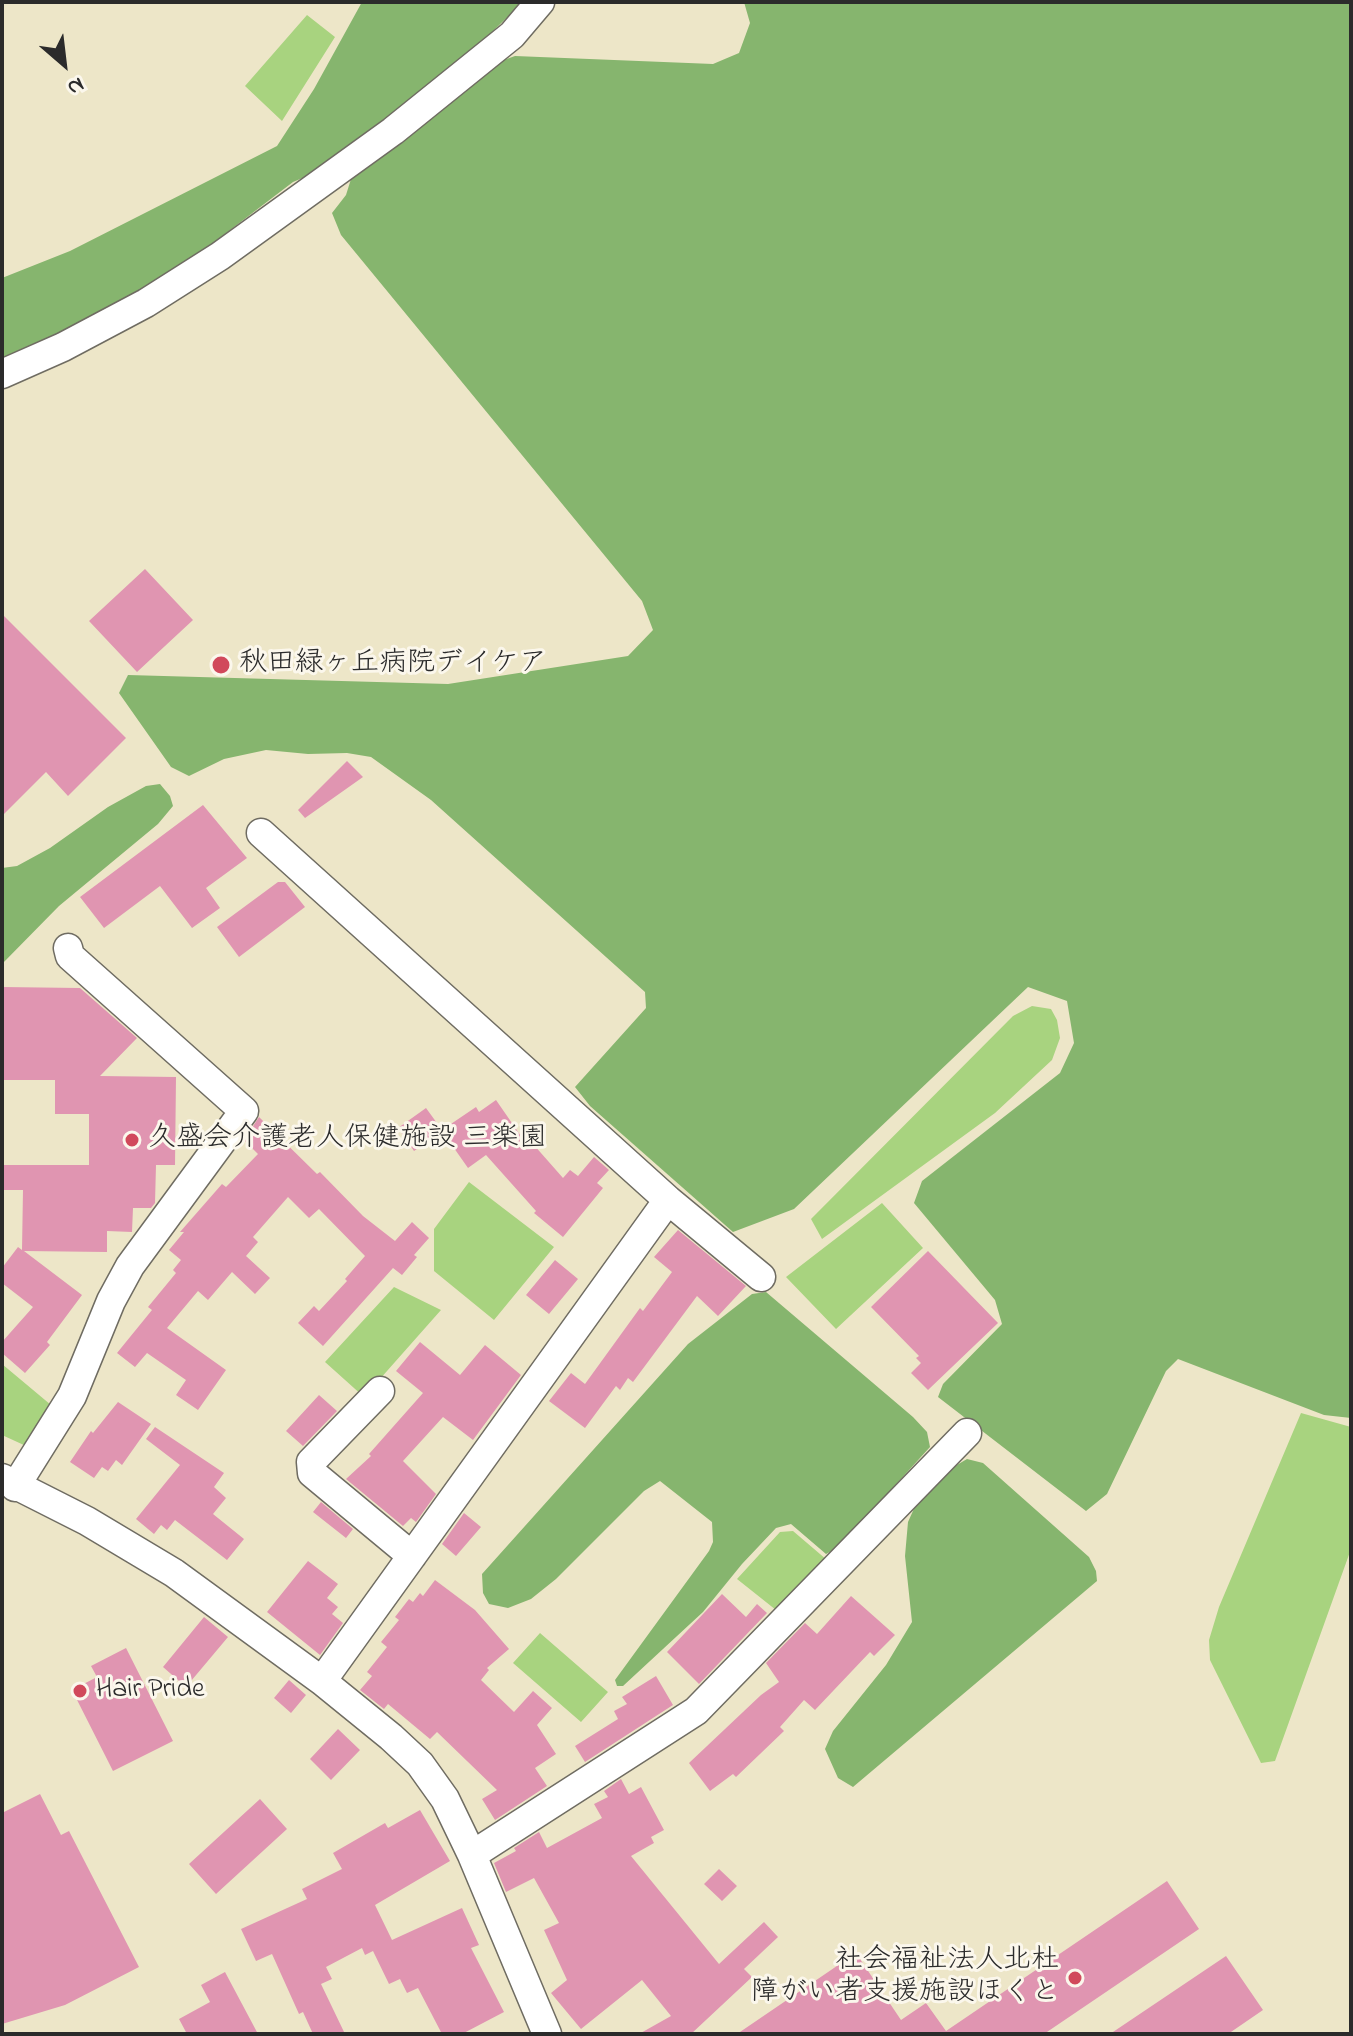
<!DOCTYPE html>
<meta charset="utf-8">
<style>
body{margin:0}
#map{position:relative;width:1353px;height:2036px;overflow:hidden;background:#ede6c8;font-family:"Indie Flower",sans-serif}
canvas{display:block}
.frame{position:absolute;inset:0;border:4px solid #2b2b2b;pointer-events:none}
.north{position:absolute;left:24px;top:24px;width:80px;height:80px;-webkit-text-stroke:6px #fbf7ec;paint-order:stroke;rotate:152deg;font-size:22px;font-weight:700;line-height:32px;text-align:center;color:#2b2b2b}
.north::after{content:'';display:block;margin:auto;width:28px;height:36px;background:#2b2b2b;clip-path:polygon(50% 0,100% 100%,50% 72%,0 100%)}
</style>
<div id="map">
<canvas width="1353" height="2036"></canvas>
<div class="frame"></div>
<div class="north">N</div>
</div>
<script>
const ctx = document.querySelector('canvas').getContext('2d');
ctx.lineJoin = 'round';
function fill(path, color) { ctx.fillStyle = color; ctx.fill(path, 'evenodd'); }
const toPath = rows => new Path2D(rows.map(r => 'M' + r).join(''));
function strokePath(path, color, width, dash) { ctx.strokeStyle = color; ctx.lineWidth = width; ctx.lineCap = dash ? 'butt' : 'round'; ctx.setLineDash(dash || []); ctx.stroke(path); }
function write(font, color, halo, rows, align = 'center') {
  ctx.font = font + ' "Indie Flower","Klee One",sans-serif'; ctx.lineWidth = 6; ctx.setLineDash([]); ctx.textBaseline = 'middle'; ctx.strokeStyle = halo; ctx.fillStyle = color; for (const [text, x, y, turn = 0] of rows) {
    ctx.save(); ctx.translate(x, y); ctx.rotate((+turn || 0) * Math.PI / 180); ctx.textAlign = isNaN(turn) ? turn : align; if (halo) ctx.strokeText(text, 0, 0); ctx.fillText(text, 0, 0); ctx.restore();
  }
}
fill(toPath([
 [307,15,335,37,282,121,245,86],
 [1032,1006,1051,1009,1057,1020,1060,1038,1052,1060,995,1113,822,1239,811,1219,1013,1016],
 [469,1182,554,1247,494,1320,434,1271,434,1229],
 [882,1203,923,1248,836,1329,786,1277],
 [394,1287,441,1310,364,1397,325,1362],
 [2,1364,51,1405,26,1446,2,1435],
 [1301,1413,1351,1427,1351,1549,1275,1761,1261,1763,1210,1660,1209,1640,1219,1607],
 [793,1531,827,1560,776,1610,737,1579,780,1532],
 [540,1633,608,1692,581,1722,513,1663]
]), '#a8d37f');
fill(toPath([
 [362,2,523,2,429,93,338,163,293,182,183,266,61,334,2,358,2,278,70,251,277,146,314,89],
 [744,2,1351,2,1351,1418,1324,1415,1178,1359,1166,1371,1107,1494,1086,1511,938,1397,943,1384,1002,1324,995,1300,914,1203,922,1181,1060,1073,1074,1043,1067,1001,1028,987,794,1209,733,1232,590,1106,575,1087,646,1008,645,992,431,800,371,757,347,753,308,754,266,750,224,759,189,776,171,767,119,693,128,675,448,684,628,656,653,630,642,601,341,235,332,213,346,195,351,179,501,61,515,56,713,64,739,53,750,23],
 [160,784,170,796,173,806,158,824,59,906,2,964,2,868,17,866,50,848,108,807,146,786],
 [766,1292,913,1417,927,1432,930,1447,839,1547,826,1554,791,1524,776,1528,742,1564,703,1612,623,1686,617,1686,615,1680,709,1551,713,1542,712,1522,660,1481,644,1491,556,1579,531,1599,508,1608,489,1604,483,1593,482,1574,688,1344,752,1294],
 [967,1459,983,1463,1089,1557,1096,1571,1097,1581,853,1787,838,1778,825,1749,833,1731,886,1665,912,1622,905,1556,908,1522,917,1502,945,1472]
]), '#86b56e');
fill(toPath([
 [145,569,193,620,137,672,89,621],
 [2,614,126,738,68,796,46,772,2,816],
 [347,761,363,777,305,818,298,810],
 [203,805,247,858,206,888,220,908,192,928,160,886,104,928,80,897],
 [278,882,285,882,305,907,239,957,217,927],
 [2,987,80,988,137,1038,100,1076,176,1077,175,1165,156,1165,155,1203,151,1208,133,1208,132,1232,107,1231,107,1252,24,1251,82,1295,47,1342,50,1345,25,1373,2,1353,2,1342,33,1307,2,1283,2,1268,18,1247,22,1250,23,1190,2,1190,2,1165,89,1165,89,1114,55,1114,55,1080,2,1080],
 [496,1100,523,1139,526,1136,563,1178,570,1170,578,1176,594,1157,609,1170,597,1183,603,1188,563,1237,534,1213,536,1211,486,1155,468,1168,442,1131,414,1151,398,1128,426,1108,442,1130,476,1107,479,1112],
 [259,1117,317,1174,320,1172,363,1216,395,1241,412,1222,429,1238,414,1255,417,1257,402,1275,393,1268,323,1346,298,1323,314,1306,319,1311,347,1281,345,1279,365,1256,319,1209,309,1218,288,1197,253,1237,258,1242,246,1256,270,1278,255,1294,232,1272,208,1300,198,1291,167,1328,226,1370,198,1410,176,1395,186,1380,147,1353,135,1367,117,1353,152,1310,148,1307,176,1273,173,1270,181,1260,169,1250,184,1232,180,1232,222,1184,226,1187,258,1154,244,1140],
 [678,1230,746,1286,718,1316,697,1296,633,1382,628,1378,620,1390,616,1386,585,1428,549,1401,571,1373,585,1384,640,1308,643,1311,672,1272,654,1257],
 [928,1251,998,1323,928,1390,911,1373,921,1363,916,1358,919,1356,871,1307],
 [555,1260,578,1279,549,1314,526,1295],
 [420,1342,460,1375,485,1345,521,1375,473,1440,443,1417,403,1461,436,1494,416,1522,411,1518,403,1526,346,1479,371,1456,369,1454,423,1393,396,1371],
 [319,1395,337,1411,303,1446,286,1431],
 [118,1402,151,1424,122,1465,116,1460,108,1471,102,1467,94,1478,70,1462,91,1431,93,1433],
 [155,1427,224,1473,214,1487,226,1498,213,1514,244,1539,227,1560,175,1520,167,1530,161,1525,154,1534,136,1519,180,1465,146,1439],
 [321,1502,353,1529,346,1538,313,1512],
 [464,1513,481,1527,456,1556,442,1544],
 [308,1561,338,1584,327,1598,338,1607,332,1614,343,1623,320,1655,267,1612],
 [435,1580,475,1610,509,1649,487,1668,489,1670,481,1680,514,1712,533,1691,552,1708,537,1725,556,1754,535,1768,547,1786,495,1820,482,1799,497,1790,437,1732,430,1739,388,1704,384,1709,360,1690,372,1676,367,1672,387,1647,381,1642,399,1620,395,1617,409,1599,413,1602,420,1593,423,1596],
 [722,1594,746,1617,757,1604,767,1613,699,1684,667,1652],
 [851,1596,895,1635,874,1656,870,1652,815,1710,804,1700,780,1727,784,1731,736,1777,733,1774,710,1791,689,1763,761,1695,779,1682,766,1663,805,1623,817,1634],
 [204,1617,228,1637,186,1687,163,1667],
 [126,1648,173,1741,113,1771,72,1690,97,1677,91,1666],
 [656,1676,673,1705,585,1762,575,1746,618,1719,614,1711,627,1704,622,1697],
 [289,1680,306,1695,291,1713,274,1698],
 [338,1729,360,1750,331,1780,310,1759],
 [621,1779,629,1794,641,1787,664,1830,651,1837,654,1843,631,1856,719,1964,764,1922,778,1937,744,1969,752,1977,691,2034,639,2034,671,2016,642,1980,581,2029,551,1993,567,1980,544,1930,559,1923,534,1878,506,1892,494,1863,516,1851,514,1848,539,1832,547,1848,602,1818,594,1804,608,1797,604,1791],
 [40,1794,61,1835,69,1831,139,1967,65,2005,2,2024,2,1813],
 [260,1799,287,1829,216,1894,189,1864],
 [420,1810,450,1861,375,1905,392,1940,462,1908,479,1945,471,1948,504,2012,462,2034,442,2034,418,1988,407,1993,400,1979,389,1984,373,1951,365,1955,362,1948,326,1967,332,1979,321,1984,345,2034,313,2034,303,2012,299,2014,272,1954,256,1961,241,1929,307,1899,302,1889,342,1869,333,1853,385,1823,388,1828],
 [719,1869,737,1886,722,1901,704,1884],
 [1167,1881,1199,1929,1044,2034,737,2034,856,1953,901,2020,926,2003,946,2031],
 [1226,1956,1263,2010,1228,2034,1110,2034],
 [225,1972,258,2034,187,2034,179,2019,210,2002,201,1985]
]), '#e095b1');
const street = toPath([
 [2,374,63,347,146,303,220,256,393,131,512,35,540,2],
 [261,833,668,1200,761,1277],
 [380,1391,311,1462,312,1473,412,1556],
 [2,1478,87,1521,174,1573,322,1681,391,1737,420,1764,445,1799,472,1855,547,2034],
 [15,1487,72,1396,111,1301,130,1266,244,1111,70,956,68,948],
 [322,1681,668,1200],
 [472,1855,696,1711,967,1433]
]);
strokePath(street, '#6f6c62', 31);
strokePath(street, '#fff', 28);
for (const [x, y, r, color] of [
 [221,665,10,"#d1495b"],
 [132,1140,8,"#d1495b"],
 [80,1691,8,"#d1495b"],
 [1075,1978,8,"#d1495b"]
]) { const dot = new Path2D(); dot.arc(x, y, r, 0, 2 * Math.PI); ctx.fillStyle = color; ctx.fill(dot); strokePath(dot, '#fbf7ec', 3); }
write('28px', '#2b2b2b', '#fbf7ec', [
 ["秋田緑ヶ丘病院デイケア",239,665],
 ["久盛会介護老人保健施設 三楽園",148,1140],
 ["Hair Pride",96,1691],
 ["社会福祉法人北杜",1059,1962,"right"],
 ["障がい者支援施設ほくと",1059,1994,"right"]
], 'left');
</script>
